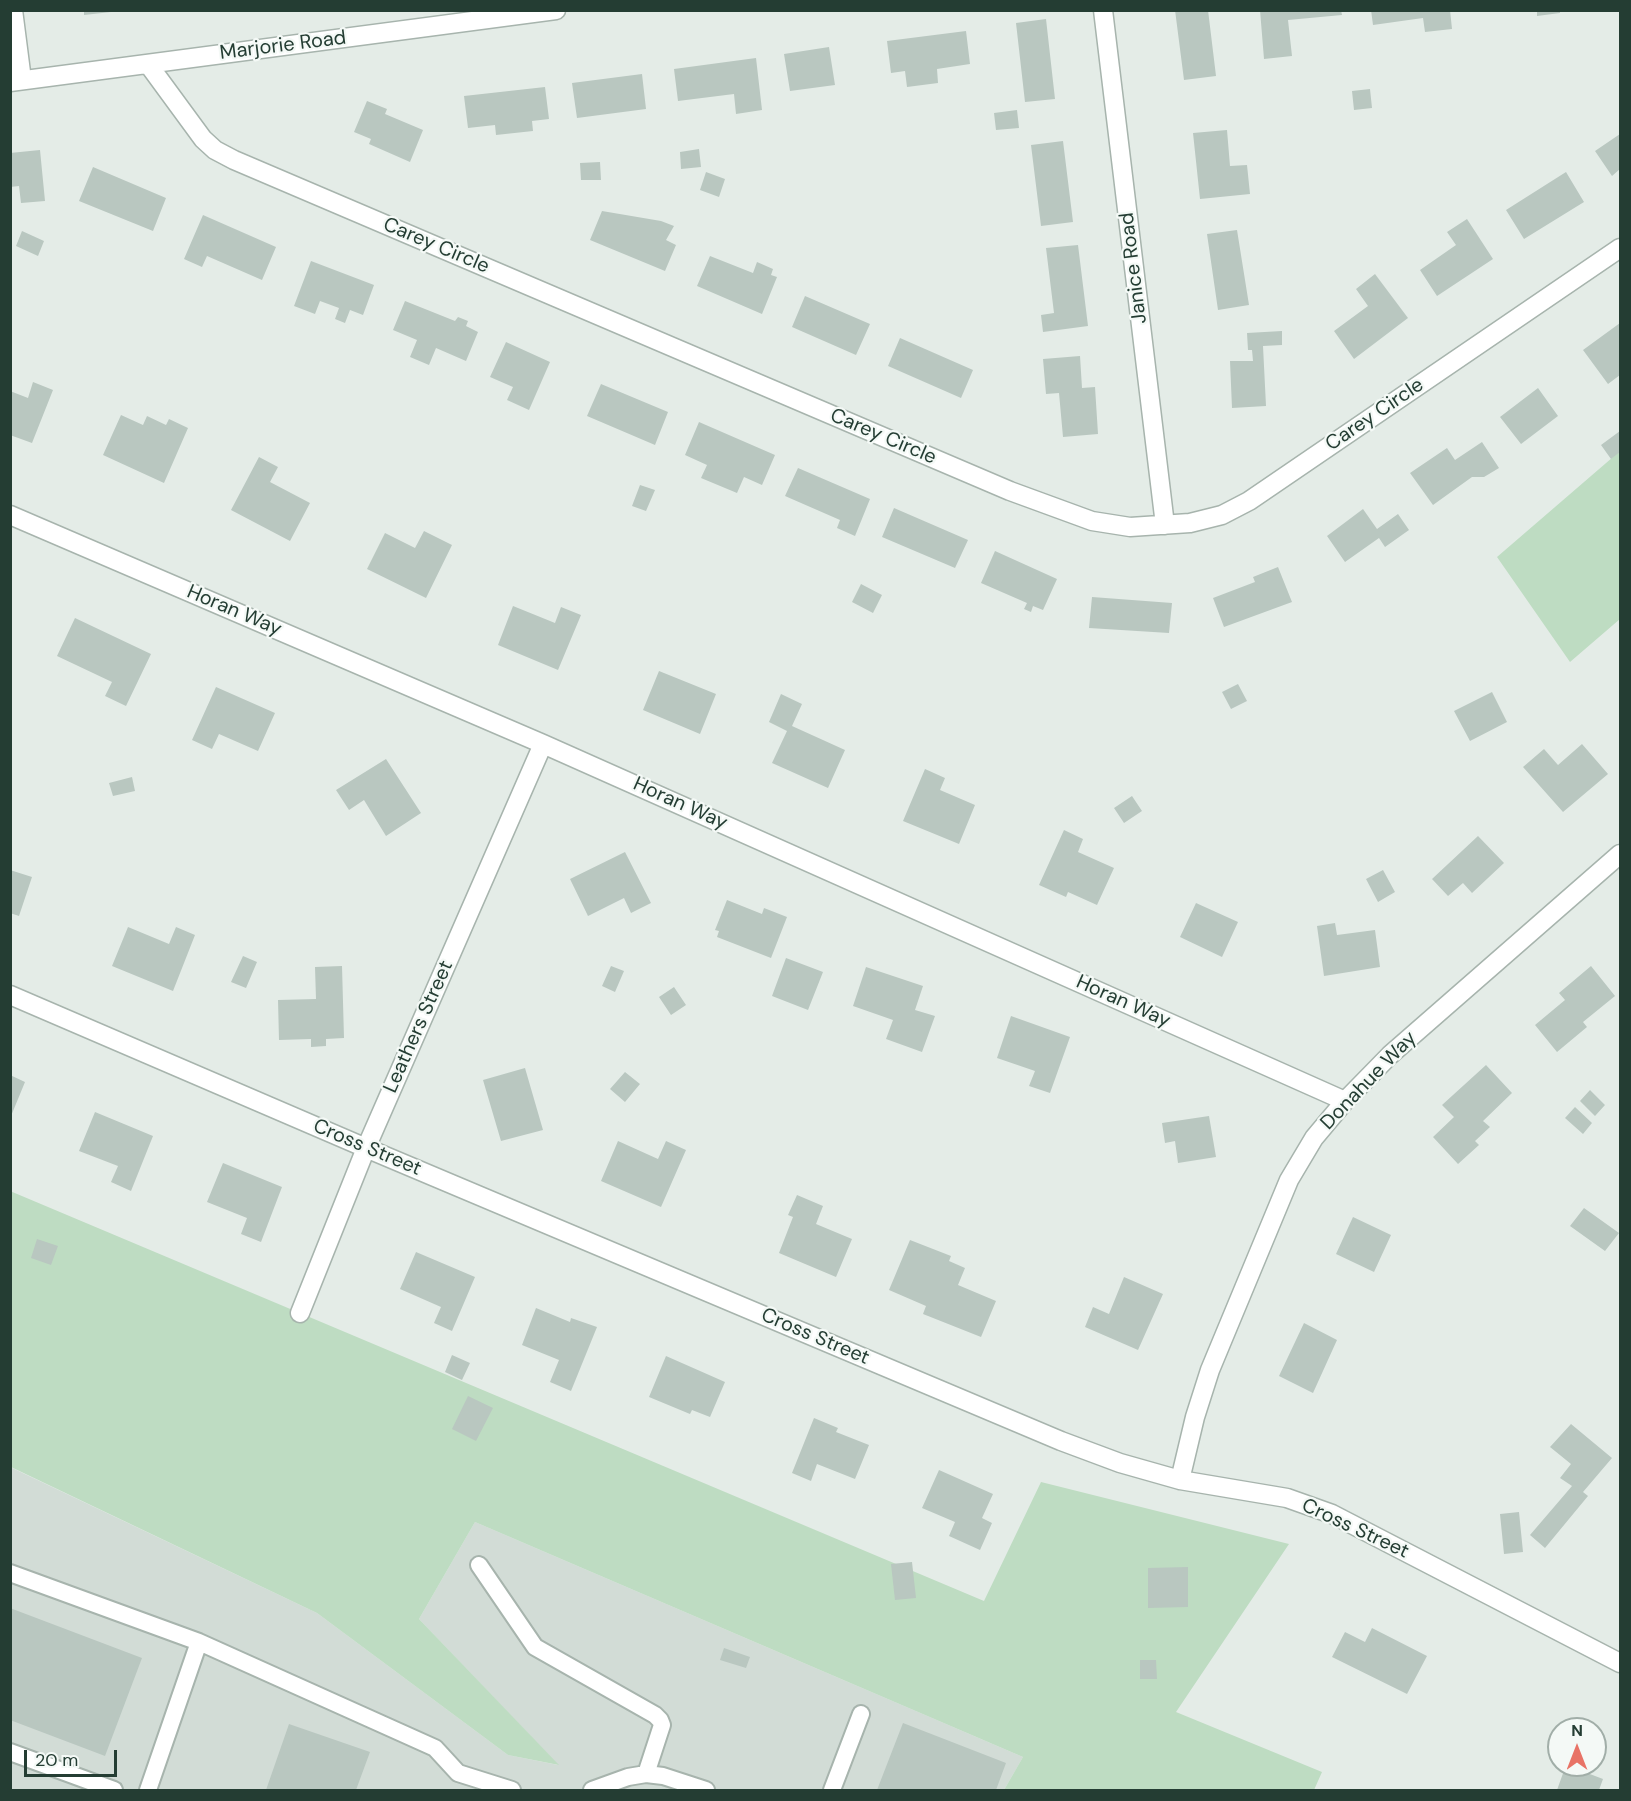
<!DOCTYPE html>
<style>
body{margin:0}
#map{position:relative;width:1631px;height:1801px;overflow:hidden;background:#e4ece7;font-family:"DM Sans",sans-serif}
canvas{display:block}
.frame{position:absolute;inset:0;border:12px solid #243d33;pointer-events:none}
.north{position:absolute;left:1547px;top:1717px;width:60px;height:60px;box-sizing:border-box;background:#f4f9f6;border:2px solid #a1aea8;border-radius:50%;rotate:0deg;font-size:16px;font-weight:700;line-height:24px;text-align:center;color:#243d33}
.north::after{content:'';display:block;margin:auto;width:21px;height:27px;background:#e87366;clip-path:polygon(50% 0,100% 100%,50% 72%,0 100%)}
.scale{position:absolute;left:24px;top:1750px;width:93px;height:27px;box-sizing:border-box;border:3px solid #243d33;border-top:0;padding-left:8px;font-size:18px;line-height:21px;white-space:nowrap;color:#243d33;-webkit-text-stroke:4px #f4f9f6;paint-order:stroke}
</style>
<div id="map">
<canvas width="1631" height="1801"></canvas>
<div class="frame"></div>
<div class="north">N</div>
<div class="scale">20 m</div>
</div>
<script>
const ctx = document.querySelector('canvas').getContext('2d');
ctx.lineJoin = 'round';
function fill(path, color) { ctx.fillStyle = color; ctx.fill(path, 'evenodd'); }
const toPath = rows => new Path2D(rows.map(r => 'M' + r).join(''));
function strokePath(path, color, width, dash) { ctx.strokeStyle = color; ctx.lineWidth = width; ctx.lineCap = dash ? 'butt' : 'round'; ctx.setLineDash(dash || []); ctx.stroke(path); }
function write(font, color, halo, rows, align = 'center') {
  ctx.font = font + ' "DM Sans",sans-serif'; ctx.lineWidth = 4.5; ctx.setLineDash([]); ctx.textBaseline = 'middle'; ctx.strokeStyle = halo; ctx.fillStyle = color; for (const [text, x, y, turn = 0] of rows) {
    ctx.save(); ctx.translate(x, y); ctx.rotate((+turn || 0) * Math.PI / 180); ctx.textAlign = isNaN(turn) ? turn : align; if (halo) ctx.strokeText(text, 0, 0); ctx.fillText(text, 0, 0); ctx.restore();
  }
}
fill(toPath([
 [10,1467,317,1613,508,1755,558,1765,419,1619,475,1522,1023,1757,1004,1790,11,1790]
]), '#d2dcd6');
fill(toPath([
 [1620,451,1620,619,1570,662,1497,557],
 [10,1191,984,1601,1041,1482,1289,1544,1176,1712,1322,1772,1314,1790,1004,1790,1023,1757,475,1522,419,1619,559,1765,508,1755,317,1613,11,1467]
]), '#bedcc2');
fill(toPath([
 [84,10,111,10,111,12,84,15],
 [1175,10,1208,10,1216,76,1184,80],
 [1260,10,1341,10,1342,15,1288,20,1292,56,1264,59],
 [1371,10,1450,10,1452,29,1425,32,1423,18,1373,25],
 [1537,10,1560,10,1560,13,1537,16],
 [1046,19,1055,99,1025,102,1016,23],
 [966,31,970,64,937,69,938,83,907,87,905,71,891,73,887,41],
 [829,47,835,85,790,91,784,54],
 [756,58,762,110,736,114,734,94,678,101,674,69],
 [642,74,646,109,577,118,572,83],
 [545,87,549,119,532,121,533,131,496,135,495,125,468,128,464,96],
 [1370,89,1372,108,1354,110,1352,91],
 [367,101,387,109,385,114,423,130,410,162,369,144,371,139,354,132],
 [1017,110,1019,128,996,130,994,113],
 [1227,130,1230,166,1247,165,1250,194,1200,199,1193,133],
 [1620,134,1620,169,1612,176,1595,151],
 [1063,141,1073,222,1041,226,1031,145],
 [699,149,701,167,681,169,680,152],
 [40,150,45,201,21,203,19,186,10,187,10,153],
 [600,162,601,180,581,180,580,163],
 [93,167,166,198,153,231,79,201],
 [706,172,725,179,719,197,700,190],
 [1566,172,1584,202,1524,239,1506,210],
 [602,211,661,221,674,226,666,240,676,245,665,271,590,240],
 [203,215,276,247,262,280,207,256,202,267,184,259],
 [1467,219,1493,259,1437,296,1420,270,1456,245,1447,232],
 [1237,230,1249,305,1218,310,1207,234],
 [22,231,44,241,38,256,16,246],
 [1078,245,1088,326,1043,332,1041,315,1054,313,1046,248],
 [710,256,753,273,757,262,773,269,771,275,777,277,762,314,697,286],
 [311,261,374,285,363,315,350,310,345,323,335,319,339,308,320,301,315,314,294,306],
 [1375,274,1408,318,1354,359,1334,331,1368,306,1356,289],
 [805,296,870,324,856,355,792,327],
 [405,301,455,321,458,317,468,321,466,326,478,332,466,361,436,348,429,365,410,357,417,340,393,330],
 [1620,323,1620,375,1608,384,1583,350],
 [1282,331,1282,345,1263,346,1266,406,1232,408,1230,361,1253,361,1252,350,1248,350,1247,333],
 [900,338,973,370,961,398,888,366],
 [506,342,550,362,529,410,507,400,513,387,490,377],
 [1080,356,1082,388,1095,387,1098,434,1063,437,1059,393,1046,394,1043,359],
 [33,382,53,390,32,443,10,435,10,391,28,398],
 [601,384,668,412,655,445,587,416],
 [1538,388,1558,416,1521,444,1500,417],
 [121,415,143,425,147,416,166,425,169,419,188,428,164,483,103,455],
 [699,422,775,455,762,485,744,477,737,493,701,478,707,465,685,455],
 [1620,431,1620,452,1611,459,1601,445],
 [1482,442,1499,468,1484,477,1472,477,1433,505,1410,473,1447,448,1455,460],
 [259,457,278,467,270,482,310,503,290,541,231,510],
 [798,468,870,499,855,536,837,528,840,520,785,496],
 [640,485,655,490,646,511,632,506],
 [894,508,968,540,955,568,882,537],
 [1363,509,1377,529,1398,514,1409,530,1385,547,1379,538,1345,562,1327,536],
 [424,531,452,545,426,598,367,569,385,533,415,548],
 [995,551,1057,579,1043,610,1033,606,1031,612,1024,609,1027,603,981,583],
 [1278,567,1292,602,1224,627,1213,598,1255,582,1253,577],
 [861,584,882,595,873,613,852,602],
 [1092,597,1172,603,1169,633,1089,628],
 [513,606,555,623,561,607,581,615,558,670,498,645],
 [75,618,151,654,126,706,105,696,112,682,57,656],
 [659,671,716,694,700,734,643,710],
 [1238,684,1247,701,1231,709,1222,692],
 [216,687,275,713,258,751,219,734,212,749,192,740],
 [1492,692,1507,722,1470,741,1454,711],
 [781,694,802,704,792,726,845,750,828,788,772,763,787,731,769,722],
 [1582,744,1608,774,1563,812,1523,767,1544,749,1558,765],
 [386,759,421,813,386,836,364,800,349,810,336,790],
 [925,769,945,778,940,790,975,805,959,844,903,821],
 [132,777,135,791,113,796,109,783],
 [1132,796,1142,811,1124,823,1114,808],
 [1064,830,1083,839,1078,852,1114,868,1097,905,1068,892,1066,897,1039,885],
 [1478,836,1504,863,1472,893,1463,883,1448,896,1432,879],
 [625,852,651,903,631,913,624,898,588,916,570,879],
 [10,870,32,877,19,916,10,913],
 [1383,870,1395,892,1378,902,1366,879],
 [727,900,762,914,764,908,787,917,771,958,717,937,719,931,715,930],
 [1196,903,1238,922,1222,957,1180,937],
 [1335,923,1337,935,1375,930,1380,967,1324,976,1317,926],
 [128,927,169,944,176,927,195,935,173,991,112,966],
 [243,956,257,962,246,988,231,982],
 [786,958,823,972,808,1010,772,996],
 [342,966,344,1038,326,1039,326,1046,311,1047,311,1039,279,1040,278,1000,316,999,315,967],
 [611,966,624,971,615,992,602,986],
 [1591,966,1615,996,1583,1022,1587,1027,1557,1052,1535,1025,1565,1000,1559,993],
 [866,967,923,986,915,1010,935,1016,922,1052,886,1039,893,1020,853,1006],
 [674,987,686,1005,671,1015,659,997],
 [1011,1016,1070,1037,1050,1093,1029,1086,1035,1071,997,1058],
 [1486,1065,1512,1093,1483,1121,1490,1127,1475,1141,1479,1145,1458,1164,1433,1137,1454,1117,1442,1105],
 [525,1068,543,1130,501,1141,483,1080],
 [625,1072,640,1084,625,1102,610,1089],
 [10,1075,25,1082,11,1116,10,1116],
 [1590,1090,1605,1105,1595,1116,1580,1101],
 [1575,1107,1592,1123,1583,1134,1565,1118],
 [95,1112,153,1136,131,1191,111,1182,118,1166,79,1151],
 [1209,1116,1216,1157,1178,1163,1175,1141,1165,1143,1162,1123],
 [618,1141,658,1159,666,1141,686,1150,661,1207,601,1181],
 [223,1163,282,1187,261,1242,241,1234,247,1218,207,1202],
 [797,1195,823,1206,816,1224,852,1239,836,1277,779,1253,793,1217,788,1215],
 [1584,1208,1619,1233,1605,1251,1570,1226],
 [1353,1217,1391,1235,1374,1272,1336,1254],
 [37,1239,58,1246,51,1265,31,1258],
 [910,1240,951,1256,949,1261,965,1268,958,1285,996,1301,981,1337,923,1314,926,1306,889,1290],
 [416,1252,475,1277,452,1331,434,1323,441,1307,400,1289],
 [1124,1277,1163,1294,1138,1350,1085,1327,1093,1307,1109,1314],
 [536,1308,570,1322,571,1318,597,1327,571,1391,550,1382,559,1360,522,1345],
 [1304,1323,1337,1340,1313,1393,1279,1376],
 [452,1355,470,1363,462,1380,445,1372],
 [666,1356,725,1382,710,1417,692,1410,690,1414,649,1397],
 [468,1396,493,1408,476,1441,452,1429],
 [814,1418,838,1428,836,1432,869,1445,855,1479,817,1464,811,1481,792,1473],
 [1571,1424,1612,1458,1583,1492,1588,1496,1545,1548,1530,1535,1572,1486,1560,1478,1571,1464,1550,1447],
 [939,1470,993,1494,982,1518,992,1523,980,1550,949,1536,955,1522,922,1508],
 [1519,1512,1523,1552,1504,1554,1500,1514],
 [912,1562,916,1598,895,1600,891,1564],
 [1188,1567,1188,1607,1148,1608,1148,1568],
 [10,1608,142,1658,105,1756,10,1720],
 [1372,1628,1427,1656,1407,1694,1332,1657,1345,1632,1365,1642],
 [724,1648,750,1657,746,1668,720,1660],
 [1140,1660,1156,1660,1157,1679,1140,1679],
 [903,1723,1006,1763,996,1790,877,1790],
 [289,1724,370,1752,356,1790,266,1790],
 [1566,1765,1603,1779,1599,1790,1557,1790]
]), '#b9c7c0');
const lane = toPath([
 [479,1565,535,1647,655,1715,660,1720,662,1725,646,1774],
 [10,1573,199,1642,435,1748,458,1773,512,1790],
 [10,1752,114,1790],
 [148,1790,199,1642],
 [592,1790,628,1777,646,1774,663,1776,706,1790],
 [832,1790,861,1714]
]);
const street = toPath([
 [13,10,22,80],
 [1103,10,1165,525],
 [148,64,203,139,215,150,234,160,1010,491,1092,521,1130,527,1190,523,1222,515,1249,501,1620,248],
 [10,82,556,10],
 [10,515,543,744,1345,1101],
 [10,995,366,1148,1061,1441,1120,1463,1180,1480,1287,1498,1332,1514,1620,1663],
 [300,1313,366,1148,543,744],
 [1180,1480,1195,1417,1210,1370,1289,1180,1314,1138,1345,1101,1390,1055,1620,854]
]);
strokePath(lane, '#a7b4ad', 20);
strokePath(street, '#a7b4ad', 21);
strokePath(lane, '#fff', 16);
strokePath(street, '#fff', 18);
write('20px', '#243d33', '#f4f9f6', [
 ["Marjorie Road",283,46,-7],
 ["Carey Circle",436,246,23],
 ["Janice Road",1134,268,-97],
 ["Carey Circle",1375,415,-34],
 ["Carey Circle",883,437,23],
 ["Horan Way",234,611,23],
 ["Horan Way",680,804,24],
 ["Horan Way",1123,1002,24],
 ["Leathers Street",419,1027,-66],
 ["Donahue Way",1369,1081,-46],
 ["Cross Street",367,1148,23],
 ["Cross Street",815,1337,23],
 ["Cross Street",1355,1529,25]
]);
</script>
